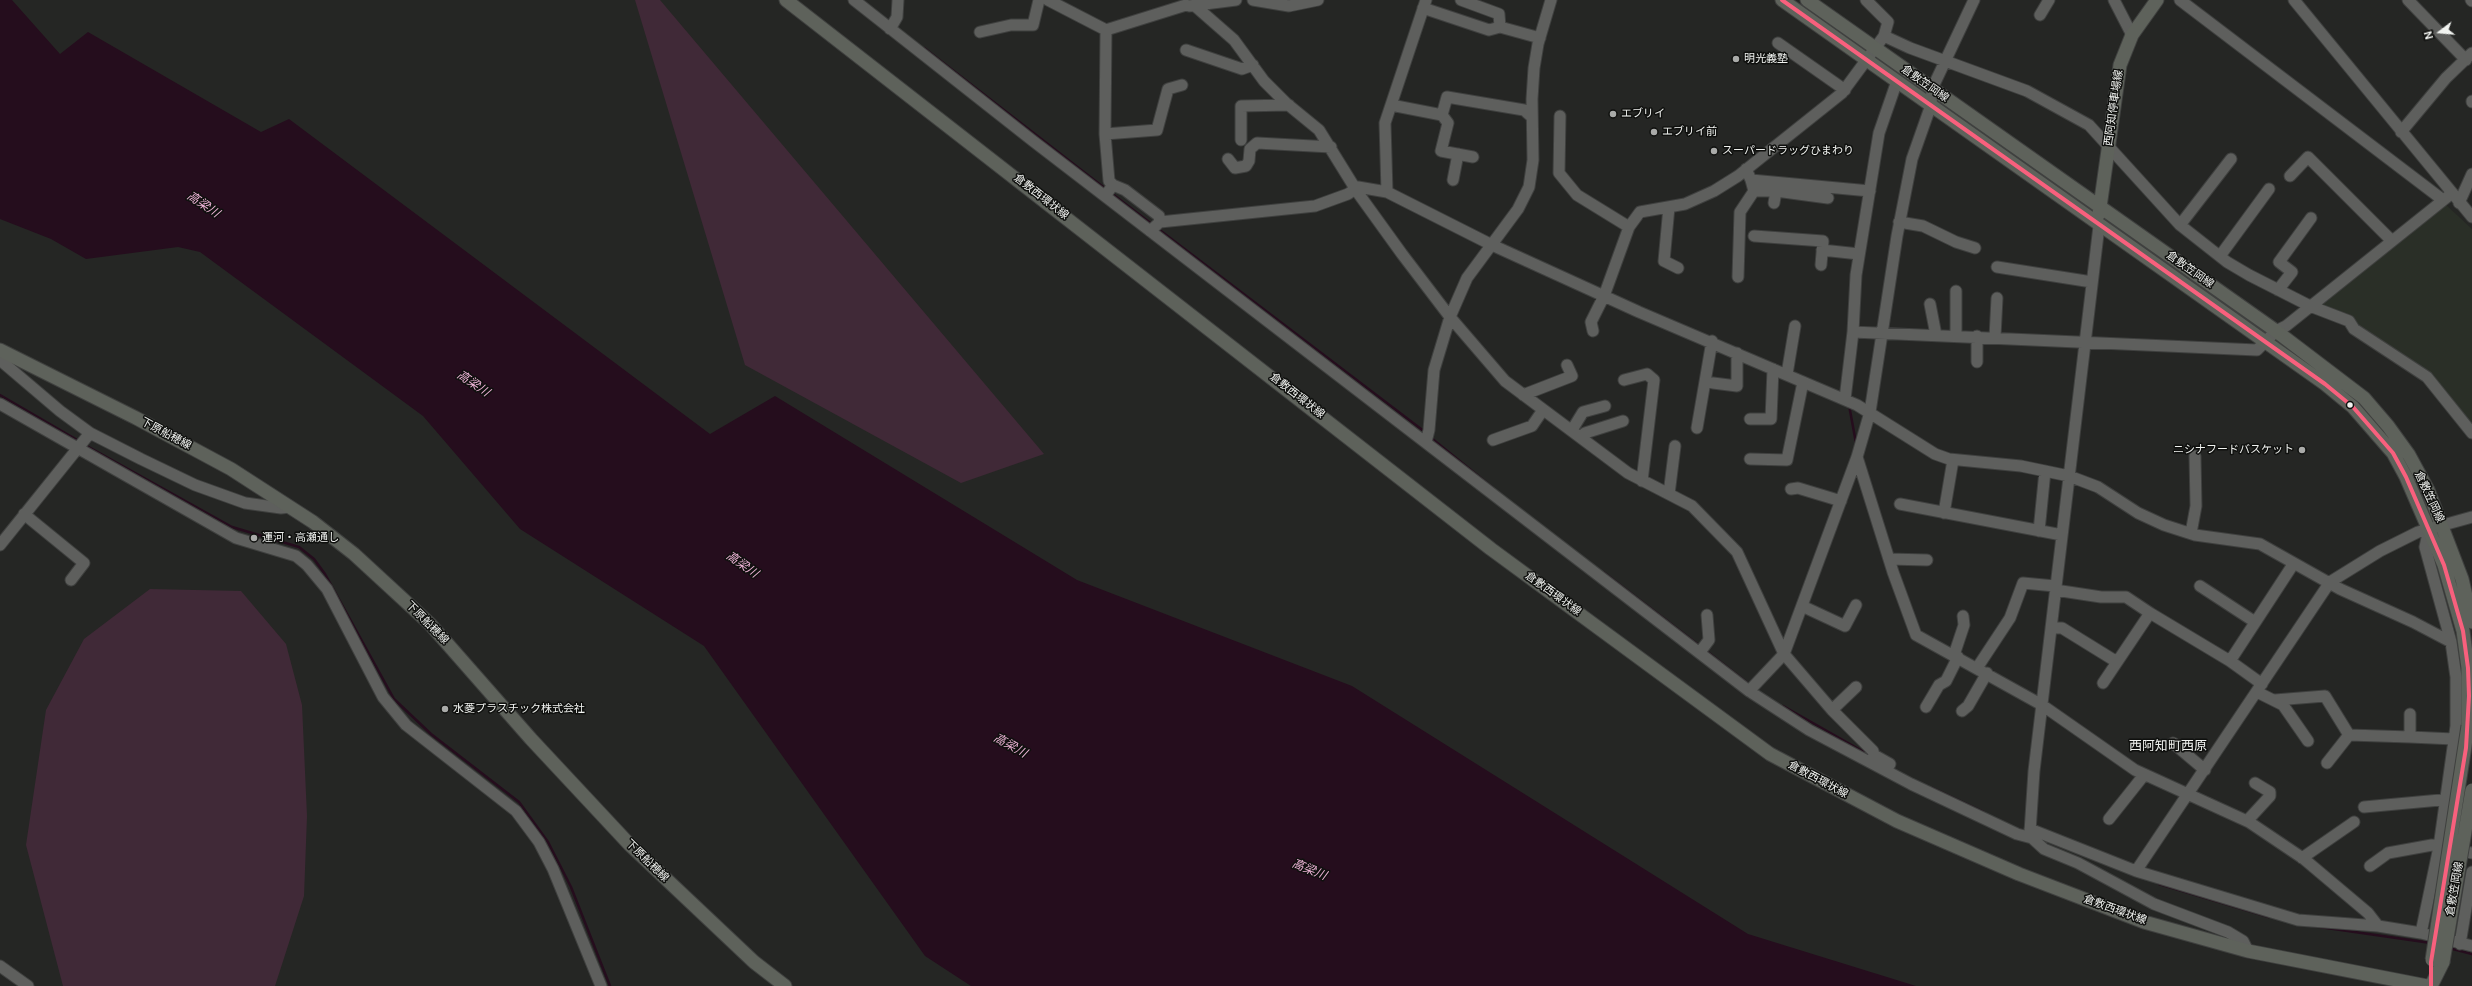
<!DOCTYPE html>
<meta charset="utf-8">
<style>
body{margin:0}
#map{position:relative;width:2472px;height:986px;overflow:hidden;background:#252624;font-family:"DM Sans",sans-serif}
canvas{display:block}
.north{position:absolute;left:2420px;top:12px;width:40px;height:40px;-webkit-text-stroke:3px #0f100e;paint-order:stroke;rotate:254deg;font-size:11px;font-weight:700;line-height:16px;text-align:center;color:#f1f3f0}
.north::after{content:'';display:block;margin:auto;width:14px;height:18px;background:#f1f3f0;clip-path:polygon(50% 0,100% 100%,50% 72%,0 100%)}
</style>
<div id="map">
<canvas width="2472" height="986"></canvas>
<div class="north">N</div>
</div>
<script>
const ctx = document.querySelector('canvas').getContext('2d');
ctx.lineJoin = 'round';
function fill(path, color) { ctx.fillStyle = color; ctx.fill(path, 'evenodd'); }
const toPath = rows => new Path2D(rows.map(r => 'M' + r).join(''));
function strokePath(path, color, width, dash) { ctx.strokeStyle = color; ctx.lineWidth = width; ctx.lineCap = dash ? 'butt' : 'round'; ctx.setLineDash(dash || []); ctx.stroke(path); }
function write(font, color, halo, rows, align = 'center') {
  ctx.font = font + ' "DM Sans","Noto Sans JP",sans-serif'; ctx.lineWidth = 3; ctx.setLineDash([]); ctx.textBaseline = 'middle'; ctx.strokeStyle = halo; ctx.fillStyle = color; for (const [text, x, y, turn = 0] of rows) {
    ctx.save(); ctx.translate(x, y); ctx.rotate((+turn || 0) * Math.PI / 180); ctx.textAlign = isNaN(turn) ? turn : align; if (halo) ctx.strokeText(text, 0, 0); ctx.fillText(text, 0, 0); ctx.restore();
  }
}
fill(toPath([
 [2443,202,2472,229,2472,430,2428,376,2314,306]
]), '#2a2f27');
fill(toPath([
 [635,0,660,0,1044,454,961,483,745,365],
 [150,589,241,591,286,644,302,705,307,816,304,896,275,986,63,986,26,845,46,710,84,639]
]), '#402937');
fill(toPath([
 [0,0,12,0,60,54,88,32,261,132,289,119,710,434,775,396,1077,580,1352,686,1748,934,1916,986,971,986,925,956,704,646,520,529,423,416,200,252,178,247,86,259,51,239,0,219]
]), '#250d1d');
strokePath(toPath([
 [924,48,1107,190],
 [1111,193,1153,225],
 [1157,228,1425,432],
 [0,395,79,441],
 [1849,405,1856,443],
 [1430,437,1493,488],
 [85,445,232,527,299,547,314,559,325,574,394,699,431,734,519,802,548,842,571,887,610,986],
 [1603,572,1701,647],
 [1705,650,1750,685],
 [1783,706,1871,756],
 [1932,788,1983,812],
 [2159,884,2269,917],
 [2313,926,2431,943],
 [2449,948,2472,954]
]), '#250d1d', 2.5);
const minor = toPath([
 [854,0,1033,141,1749,691,1809,730,1911,784,2017,834,2032,838],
 [1048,0,1106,30,1186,5],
 [1253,0,1289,6,1318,0],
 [1461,0,1499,14,1500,27],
 [2114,0,2132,35],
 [2180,0,2443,200],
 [2294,0,2472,217],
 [2408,0,2466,60],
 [2471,0,2472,1],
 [1194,5,1234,40,1264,81,1286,103,1319,130,1358,193,1402,254,1450,317,1505,381,1628,473,1692,506,1737,552,1784,654,1832,710,1873,751,1874,755,1890,764,1886,770],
 [1189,6,1236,0],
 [1423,8,1489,30,1500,27,1540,38],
 [2040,15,2049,0],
 [890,29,897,17,898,0],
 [980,32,1011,25,1033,25,1039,0],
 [1884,36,1910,48,2027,91,2089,125,2180,225,2227,262,2249,275,2310,306,2349,321,2354,329,2427,377,2472,433],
 [1778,43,1845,90],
 [1186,50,1242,69,1253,65],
 [2472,101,2472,102],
 [1391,105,1442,115,1447,97,1524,110,1532,117],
 [1442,115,1448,123,1441,151,1473,157],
 [1560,116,1559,173,1577,195,1629,227],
 [2401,132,2446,78,2472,53],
 [1105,134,1157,130,1168,89,1182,85],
 [1241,140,1241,106,1289,105],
 [1228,159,1235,168,1246,166,1249,161,1250,149,1257,143,1331,147],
 [1746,169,1751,180,1870,191],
 [2290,176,2308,157,2391,240],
 [1453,180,1458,154],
 [1113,185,1125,190,1159,216,1160,222],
 [1754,191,1776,191,1828,198],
 [1387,192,1385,123,1426,0],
 [1105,196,1113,185,1109,181,1105,134,1106,30],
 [1774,203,1776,191],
 [2459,203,2472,174],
 [1669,207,1664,261,1678,268],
 [1899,222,1923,226,1956,242,1975,248],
 [2180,225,2231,159],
 [2099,226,2034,771,2030,832,2032,838,2044,849,2078,863,2154,904,2228,932,2243,941,2248,951],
 [1150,231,1160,222,1315,206,1348,194,1358,187,1387,192,1492,245,1639,312,1857,405,1935,454,1949,459,2021,466,2069,476,2098,487,2138,513,2164,525,2195,535,2260,544,2340,589,2413,622,2451,642],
 [1754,236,1823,241,1821,265],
 [1822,250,1859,254],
 [2220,256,2269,189],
 [1997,267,2092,282],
 [1738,277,1740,212,1754,191,1751,180],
 [2278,290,2292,272,2279,262,2311,218],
 [1930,304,1936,335],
 [1593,331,1591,322,1604,296,1629,227,1640,212,1685,204,1714,191,1738,176,1842,93,1884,36,1888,22,1866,0],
 [1853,332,2257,350,2276,331,2286,326,2451,194],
 [1956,335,1956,291],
 [1995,337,1997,298],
 [0,360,60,411,90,433,141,459,195,485,245,503,281,508,290,507],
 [1977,362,1977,336],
 [1787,374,1795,326],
 [1624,380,1647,374,1654,380,1642,481],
 [1713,383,1737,386,1737,353],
 [1523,395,1572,376,1567,365],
 [1845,399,1853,332,1856,275,1879,133,1897,81],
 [0,404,236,538,296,556,307,565,327,589,383,697,406,725,516,811,539,842,553,869,601,986],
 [1750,419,1771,419,1773,369],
 [1697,428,1712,341],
 [1572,430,1583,412,1605,406],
 [1580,437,1585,433,1623,421],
 [1493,440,1532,426,1543,410],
 [1426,442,1429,430,1434,370,1450,317,1467,278,1518,209,1529,187,1533,160,1532,99,1534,68,1538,44,1551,0],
 [1857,457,1893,572,1916,635,2042,705,2135,770,2249,822,2304,859,2368,913,2378,926],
 [1750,459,1787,460,1803,382],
 [1791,489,1798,488,1841,501],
 [1669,494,1675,446],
 [1900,504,2062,535],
 [1944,513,1953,460],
 [24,514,84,563,71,580],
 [2039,531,2045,471],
 [2191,533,2196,506,2195,456],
 [0,545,90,433],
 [1889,559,1927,560],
 [2200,586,2255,622],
 [2055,590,2101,597,2126,597,2150,613],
 [1802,606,1845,626,1856,605],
 [2051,628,2062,628,2117,662],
 [1700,652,1709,640,1707,615],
 [1954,655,1964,625,1963,616],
 [2230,661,2294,563],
 [1977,668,2010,618,2023,583,2055,586],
 [2103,683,2150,613,2230,661,2262,684],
 [1749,691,1784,654,1857,457,1870,412,1897,236,1912,159,1931,105,1932,89,1974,0],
 [2257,692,2283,705,2308,741],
 [2275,700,2325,696,2349,735,2410,737,2410,714],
 [1926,707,1939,685,1946,681,1958,657],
 [1832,710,1856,687],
 [1962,711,1968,706,1987,673],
 [2410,737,2454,739],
 [2173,743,2205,770],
 [2327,763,2349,735],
 [2364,807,2451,799],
 [2109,819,2144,775],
 [2247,821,2270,796,2270,792,2255,783],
 [2030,829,2136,871,2298,920,2378,926,2421,933,2472,946],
 [2302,858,2354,822],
 [2370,866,2388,853,2432,845,2472,853],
 [2136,871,2330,582,2380,551,2418,532,2472,517],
 [2421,933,2439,847,2456,726,2456,677,2451,642,2425,547,2429,529],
 [2460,944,2472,872],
 [0,966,28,986]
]);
const major = toPath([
 [786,0,1491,549,1770,754,1897,821,2019,874,2144,922,2248,951,2427,986],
 [1782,0,2325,384,2353,407,2393,453,2406,477,2444,565,2463,631,2468,668,2468,726],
 [1807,0,2276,331,2364,398,2388,426,2409,455,2428,490,2462,579,2472,622],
 [2099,214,2120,65,2132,35,2157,0],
 [0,350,136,418,231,469,313,522,354,554,430,624,531,739,629,844,754,962,785,986],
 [2431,986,2443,962]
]);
strokePath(minor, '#3f403f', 13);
strokePath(major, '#3f403f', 15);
strokePath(minor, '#5e5f5d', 11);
strokePath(major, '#5e625b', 13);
const majorBridge = toPath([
 [2432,960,2468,726],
 [2443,962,2472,790]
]);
strokePath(majorBridge, '#3f403f', 15, []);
strokePath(majorBridge, '#5e625b', 13);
strokePath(toPath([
 [1782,0,2325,384,2353,407,2393,453,2406,477,2444,565,2463,631,2468,668,2469,696,2466,748,2431,962,2431,986]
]), '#f8607d', 4);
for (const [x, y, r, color] of [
 [1736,59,4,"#aaaba9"],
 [1613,114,4,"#aaaba9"],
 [1654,132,4,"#aaaba9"],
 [1714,151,4,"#aaaba9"],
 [2350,405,3.5,"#f1f3f0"],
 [2302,450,4,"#aaaba9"],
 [254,538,4,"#aaaba9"],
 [445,709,4,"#aaaba9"]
]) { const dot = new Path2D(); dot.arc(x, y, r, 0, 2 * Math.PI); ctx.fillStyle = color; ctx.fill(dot); strokePath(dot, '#0f100e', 1.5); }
write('11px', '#f1f3f0', '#0f100e', [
 ["明光義塾",1744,59],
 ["エブリイ",1621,114],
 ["エブリイ前",1662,132],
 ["スーパードラッグひまわり",1722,151],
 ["ニシナフードバスケット",2294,450,"right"],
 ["運河・高瀬通し",262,538],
 ["水菱プラスチック株式会社",453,709]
], 'left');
write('11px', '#f1f3f0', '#0f100e', [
 ["倉敷笠岡線",1925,84,35],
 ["西阿知停車場線",2114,108,-82],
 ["倉敷西環状線",1041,197,38],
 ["倉敷笠岡線",2190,270,35],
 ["倉敷西環状線",1297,396,38],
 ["下原船穂線",166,434,28],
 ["倉敷笠岡線",2429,497,65],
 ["倉敷西環状線",1553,594,36],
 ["下原船穂線",427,623,45],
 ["倉敷西環状線",1818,780,28],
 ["下原船穂線",647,861,44],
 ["倉敷笠岡線",2455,889,-80],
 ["倉敷西環状線",2115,910,20]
]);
write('italic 12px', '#eeb4d7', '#0f100e', [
 ["高梁川",203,205,34],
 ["高梁川",473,384,34],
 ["高梁川",742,565,35],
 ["高梁川",1010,746,29],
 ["高梁川",1309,870,22]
]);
write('13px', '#f1f3f0', '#0f100e', [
 ["西阿知町西原",2168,747]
]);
</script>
